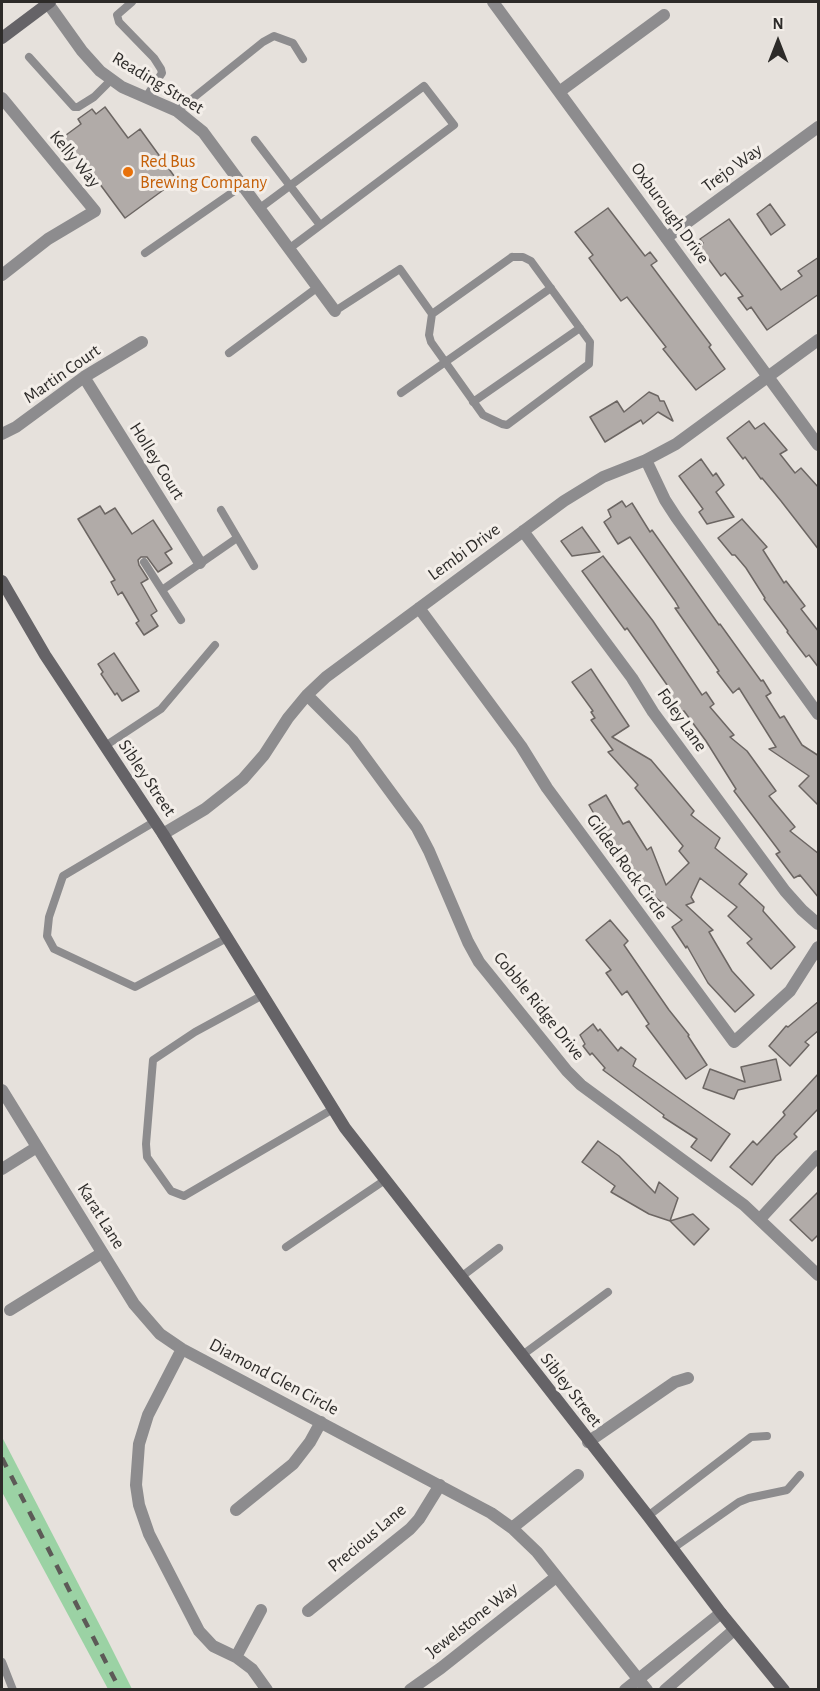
<!DOCTYPE html>
<style>
body{margin:0}
#map{position:relative;width:820px;height:1691px;overflow:hidden;background:#e6e1dc;font-family:"Alegreya Sans",sans-serif}
canvas{display:block}
.frame{position:absolute;inset:0;border:3px solid #2d2b29;pointer-events:none}
.north{position:absolute;left:748px;top:12px;width:60px;height:60px;-webkit-text-stroke:4px #f3eee9;paint-order:stroke;rotate:0deg;font-size:16px;font-weight:700;line-height:24px;text-align:center;color:#2d2b29}
.north::after{content:'';display:block;margin:auto;width:21px;height:27px;background:#2d2b29;clip-path:polygon(50% 0,100% 100%,50% 72%,0 100%)}
</style>
<div id="map">
<canvas width="820" height="1691"></canvas>
<div class="frame"></div>
<div class="north">N</div>
</div>
<script>
const ctx = document.querySelector('canvas').getContext('2d');
ctx.lineJoin = 'round';
function fill(path, color) { ctx.fillStyle = color; ctx.fill(path, 'evenodd'); }
const toPath = rows => new Path2D(rows.map(r => 'M' + r).join(''));
function strokePath(path, color, width, dash) { ctx.strokeStyle = color; ctx.lineWidth = width; ctx.lineCap = dash ? 'butt' : 'round'; ctx.setLineDash(dash || []); ctx.stroke(path); }
function write(font, color, halo, rows, align = 'center') {
  ctx.font = font + ' "Alegreya Sans",sans-serif'; ctx.lineWidth = 6; ctx.setLineDash([]); ctx.textBaseline = 'middle'; ctx.strokeStyle = halo; ctx.fillStyle = color; for (const [text, x, y, turn = 0] of rows) {
    ctx.save(); ctx.translate(x, y); ctx.rotate((+turn || 0) * Math.PI / 180); ctx.textAlign = isNaN(turn) ? turn : align; if (halo) ctx.strokeText(text, 0, 0); ctx.fillText(text, 0, 0); ctx.restore();
  }
}
fill(toPath([
 [2,1437,107,1639,132,1689,108,1689,2,1492]
]), '#9bd2a4');
const building = toPath([
 [105,107,128,138,140,129,177,180,125,218,85,164,82,166,62,138,81,124,78,119,92,109,96,114,105,107],
 [770,204,785,225,771,235,757,214,770,204],
 [608,208,645,256,650,252,657,261,651,265,711,345,709,347,725,369,696,390,663,349,666,347,627,297,621,301,589,258,593,255,575,232,608,208],
 [729,219,781,290,802,276,798,271,819,257,819,294,767,330,751,307,747,310,738,298,743,296,725,273,721,276,699,246,703,243,700,239,729,219],
 [649,392,658,396,660,401,664,401,673,421,658,412,643,424,641,420,605,442,590,417,617,401,624,412,649,392],
 [749,421,755,429,764,423,787,450,780,454,795,473,801,468,819,488,819,550,781,501,762,478,761,479,745,457,743,459,727,438,749,421],
 [701,459,713,476,716,473,724,485,716,492,734,517,707,524,699,512,703,509,679,476,701,459],
 [622,501,626,507,632,503,650,532,652,530,719,625,720,624,761,681,763,680,771,693,766,696,780,718,784,716,802,745,819,756,819,806,799,786,809,776,769,749,776,747,739,688,733,693,717,672,719,671,675,608,679,608,675,601,630,537,618,544,604,522,611,517,608,510,622,501],
 [100,506,105,514,115,508,132,534,153,520,172,549,165,553,172,563,158,572,147,557,141,557,138,560,139,565,148,579,141,583,157,611,151,615,158,626,144,635,136,623,139,621,122,592,118,595,111,582,115,580,78,519,100,506],
 [742,519,767,547,763,550,784,583,786,581,805,606,801,609,819,632,819,668,809,655,806,657,787,632,788,631,764,599,765,598,746,568,735,555,732,555,718,538,742,519],
 [582,527,600,552,572,556,561,541,582,527],
 [603,556,653,621,702,695,706,692,714,704,710,707,734,735,730,737,747,751,776,791,769,796,795,827,790,831,819,854,819,898,800,875,794,878,776,854,780,852,734,791,736,789,706,741,684,711,680,712,668,694,672,692,627,628,625,630,582,571,603,556],
 [114,653,139,691,122,701,117,693,115,695,101,674,103,672,98,664,114,653],
 [591,669,629,726,612,737,651,760,694,811,691,815,720,838,715,848,747,874,739,884,764,907,763,911,795,947,771,969,747,943,752,939,728,916,737,907,700,878,691,897,694,902,686,905,713,930,709,932,732,971,754,995,735,1012,708,983,687,946,686,948,672,927,682,920,640,884,636,886,616,857,613,859,601,838,606,835,589,805,606,795,623,824,629,821,647,850,651,847,666,885,689,863,679,851,683,846,635,788,638,785,608,752,613,750,591,720,595,718,591,712,593,711,572,682,591,669],
 [610,920,628,941,624,945,669,1010,689,1035,688,1036,707,1065,686,1079,646,1026,649,1024,627,991,622,995,606,973,611,970,586,940,610,920],
 [819,1001,819,1030,805,1042,809,1045,790,1066,769,1046,786,1026,788,1027,819,1001],
 [593,1024,598,1031,600,1029,618,1051,621,1047,636,1059,633,1066,730,1134,711,1161,691,1147,697,1139,663,1117,664,1115,603,1070,605,1068,592,1053,590,1055,583,1046,585,1044,580,1035,593,1024],
 [776,1059,781,1080,738,1090,734,1099,703,1088,710,1069,745,1082,741,1067,776,1059],
 [819,1073,819,1108,794,1134,797,1137,776,1156,752,1185,730,1167,753,1141,757,1145,785,1115,783,1112,819,1073],
 [598,1141,619,1156,655,1193,659,1182,678,1198,670,1221,649,1214,611,1192,615,1186,582,1162,598,1141],
 [819,1191,819,1234,812,1241,790,1220,819,1191],
 [693,1214,709,1229,694,1245,670,1221,693,1214]
]);
fill(building, '#b1aba8');
strokePath(building, '#6c6663', 1.5);
strokePath(toPath([
 [132,2,117,15,119,22,154,58,161,69,162,73,146,97],
 [29,57,74,107,78,107,94,97,111,80],
 [177,111,263,42,274,36,293,43,303,59],
 [255,140,320,225],
 [260,208,424,86,454,125,290,248],
 [145,253,243,185],
 [512,257,523,257,531,261,590,342,589,364,507,425,502,424,483,415,431,342,429,335,432,314,512,257],
 [335,311,400,269,432,314],
 [229,353,318,287],
 [401,393,551,288],
 [473,402,580,328],
 [221,510,254,566],
 [144,562,181,620],
 [162,590,237,538],
 [105,746,161,709,215,645],
 [154,822,63,876,49,917,47,936,54,949,135,987,227,938],
 [263,995,195,1032,153,1060,146,1144,147,1157,171,1191,184,1196,333,1109],
 [286,1247,385,1180],
 [461,1277,499,1248],
 [521,1356,608,1292],
 [648,1516,751,1437,767,1436],
 [672,1549,739,1502,749,1498,787,1490,800,1475],
 [2,1662,13,1690]
]), '#8d8c8e', 8);
strokePath(toPath([
 [47,2,82,51,100,71,122,87,177,111,203,132,335,311],
 [493,2,818,445],
 [559,92,664,15],
 [2,98,95,211,48,239,2,275],
 [666,238,818,127],
 [84,377,200,563],
 [2,434,16,427,84,377,142,342],
 [646,460,665,500,676,517,818,714],
 [523,531,632,678,653,712,785,891,802,910,818,924],
 [419,608,521,746,547,788,734,1042,790,991,818,947],
 [307,695,353,741,417,828,429,851,468,942,479,962,567,1071,581,1085,744,1205,818,1275],
 [163,834,205,809,243,779,264,755,288,718,307,695,326,677,564,501,603,477,646,460,676,444,818,340],
 [2,1090,134,1304,160,1334,182,1349,491,1513,512,1528,537,1552,647,1690],
 [2,1169,37,1147],
 [760,1219,818,1156],
 [10,1310,102,1253],
 [182,1349,148,1415,139,1444,136,1485,139,1505,149,1534,199,1631,213,1646,236,1657,252,1669,267,1690],
 [588,1442,675,1382,688,1378],
 [236,1510,293,1464,310,1442,321,1422],
 [512,1528,578,1475],
 [308,1611,410,1529,419,1519,440,1485],
 [236,1657,261,1610],
 [410,1690,441,1668,556,1577],
 [625,1690,721,1613],
 [665,1690,734,1630]
]), '#8d8c8e', 12);
strokePath(toPath([
 [2,38,50,2],
 [2,581,45,655,163,834,345,1128,648,1516,721,1613,784,1690]
]), '#656367', 12);
strokePath(toPath([
 [2,1458,120,1690]
]), '#5d5a57', 4.5, [10, 10]);
for (const [x, y, r, color] of [
 [128,172,6,"#e8710a"]
]) { const dot = new Path2D(); dot.arc(x, y, r, 0, 2 * Math.PI); ctx.fillStyle = color; ctx.fill(dot); strokePath(dot, '#f3eee9', 2); }
write('18px', '#2d2b29', '#f3eee9', [
 ["Reading Street",158,83,31],
 ["Kelly Way",75,159,50],
 ["Trejo Way",732,168,-36],
 ["Oxburough Drive",670,213,54],
 ["Martin Court",62,374,-35],
 ["Holley Court",157,461,58],
 ["Lembi Drive",464,552,-36],
 ["Foley Lane",682,720,55],
 ["Sibley Street",147,778,56],
 ["Gilded Rock Circle",627,867,54],
 ["Cobble Ridge Drive",539,1006,51],
 ["Karat Lane",101,1216,58],
 ["Diamond Glen Circle",274,1377,28],
 ["Sibley Street",571,1390,52],
 ["Precious Lane",367,1538,-40],
 ["Jewelstone Way",472,1620,-38]
]);
write('18px', '#c56008', '#f3eee9', [
 ["Red Bus",140,162],
 ["Brewing Company",140,183]
], 'left');
</script>
